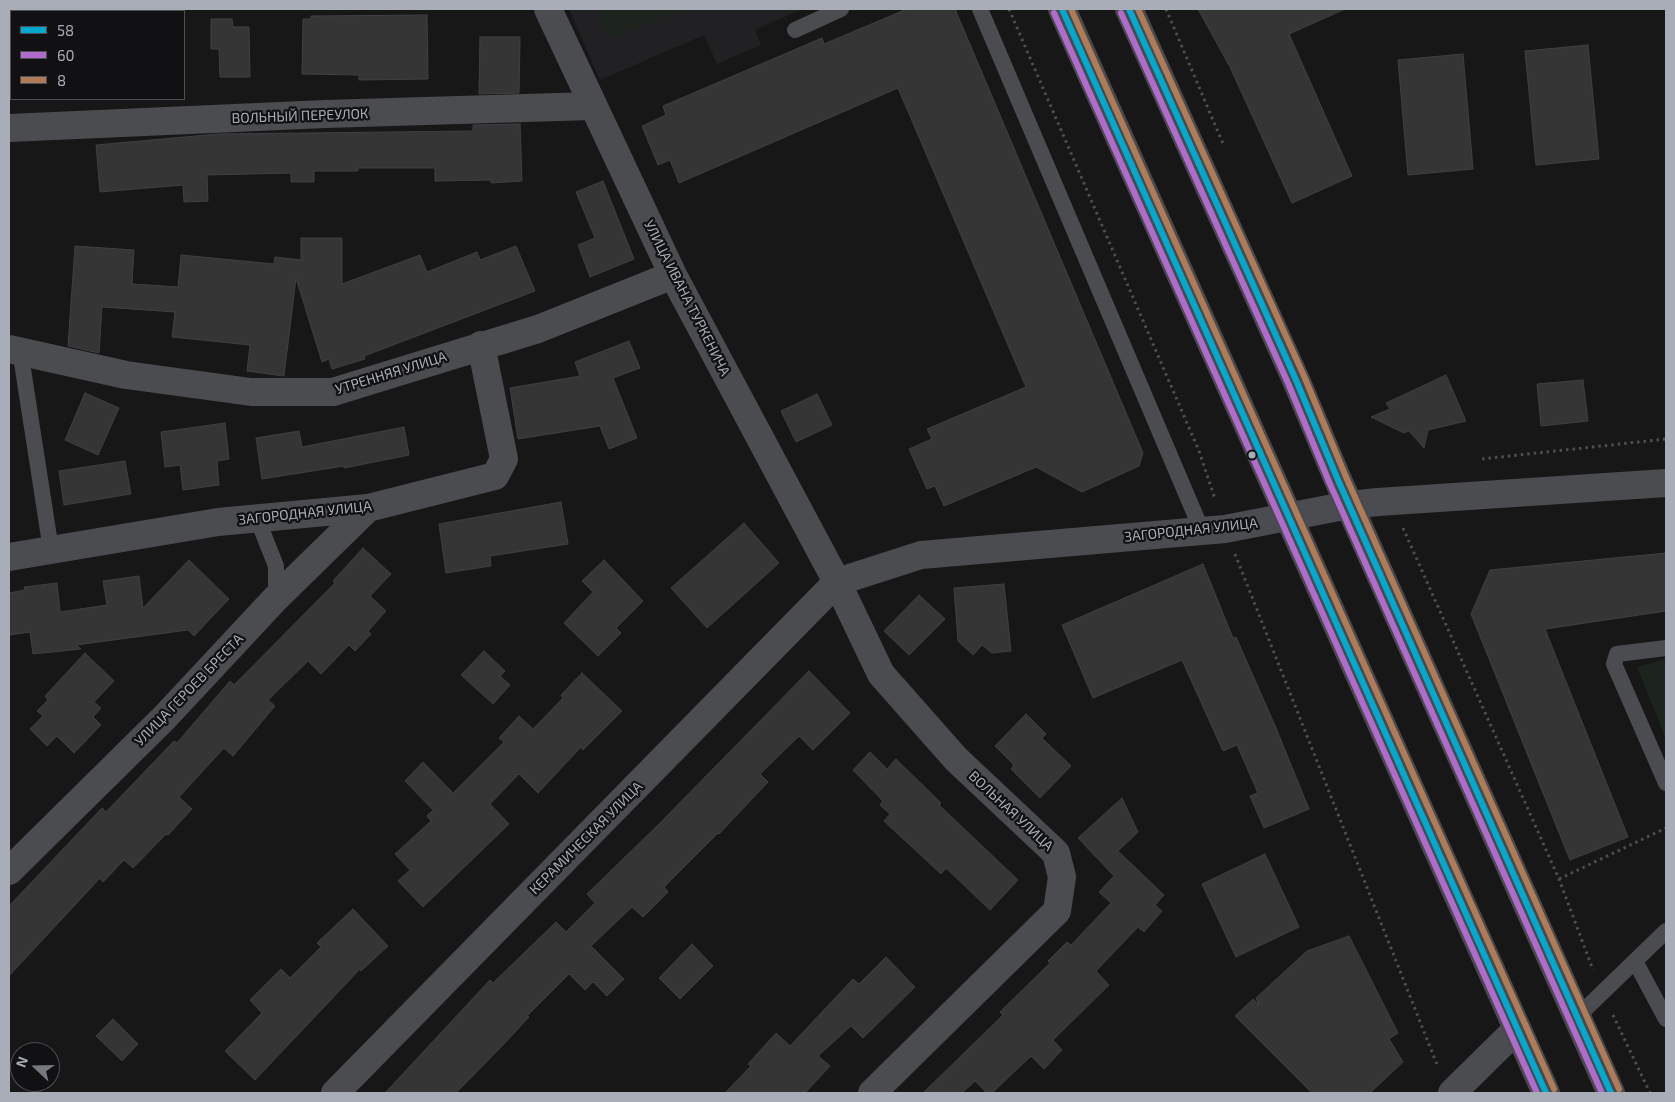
<!DOCTYPE html>
<meta charset="utf-8">
<style>
body{margin:0}
#map{position:relative;width:1675px;height:1102px;overflow:hidden;background:#171717;font-family:"Exo 2",sans-serif}
canvas{display:block}
.frame{position:absolute;inset:0;border:10px solid #a8adb8;pointer-events:none}
.legend{position:absolute;left:10px;top:10px;width:175px;height:90px;box-sizing:border-box;background:#111113;border:1px solid #4d4f55;margin:0;padding:6px 9px;list-style:none;font-size:15px;color:#a8adb8}
.legend li{display:flex;align-items:center;gap:10px;height:25px}
.legend b{width:25px;border:1px solid #4d4f55}
.north{position:absolute;left:10px;top:1042px;width:50px;height:50px;box-sizing:border-box;background:#111113;border:1px solid #4d4f55;border-radius:50%;rotate:291deg;font-size:14px;font-weight:700;line-height:20px;text-align:center;color:#a8adb8}
.north::after{content:'';display:block;margin:auto;width:18px;height:22px;background:#757880;clip-path:polygon(50% 0,100% 100%,50% 72%,0 100%)}
</style>
<div id="map">
<canvas width="1675" height="1102"></canvas>
<div class="frame"></div>
<ul class="legend">
<li><b style="height:6px;background:#00a9ce"></b>58</li>
<li><b style="height:6px;background:#b06ccc"></b>60</li>
<li><b style="height:6px;background:#b07c57"></b>8</li>
</ul>
<div class="north">N</div>
</div>
<script>
const ctx = document.querySelector('canvas').getContext('2d');
ctx.lineJoin = 'round';
function fill(path, color) { ctx.fillStyle = color; ctx.fill(path, 'evenodd'); }
const toPath = rows => new Path2D(rows.map(r => 'M' + r).join(''));
function strokePath(path, color, width, dash) { ctx.strokeStyle = color; ctx.lineWidth = width; ctx.lineCap = dash ? 'butt' : 'round'; ctx.setLineDash(dash || []); ctx.stroke(path); }
function write(font, color, halo, rows, align = 'center') {
  ctx.font = font + ' "Exo 2",sans-serif'; ctx.lineWidth = 4.5; ctx.setLineDash([]); ctx.textBaseline = 'middle'; ctx.strokeStyle = halo; ctx.fillStyle = color; for (const [text, x, y, turn = 0] of rows) {
    ctx.save(); ctx.translate(x, y); ctx.rotate((+turn || 0) * Math.PI / 180); ctx.textAlign = isNaN(turn) ? turn : align; if (halo) ctx.strokeText(text, 0, 0); ctx.fillText(text, 0, 0); ctx.restore();
  }
}
fill(toPath([
 [569,9,802,9,755,30,761,45,717,64,704,35,600,80]
]), '#212123');
fill(toPath([
 [596,9,684,9,609,39],
 [1666,659,1666,739,1637,667]
]), '#1d241e');
const building = toPath([
 [907,9,955,9,1143,453,1139,466,1082,492,1036,467,944,506,935,486,927,489,909,449,932,439,927,429,1026,387,898,88,679,183,670,160,658,165,642,126,666,115,663,106,822,38,824,44,907,9],
 [1198,9,1345,9,1289,34,1352,176,1292,203,1230,67,1198,9],
 [427,15,428,79,359,80,359,75,302,74,303,19,311,19,311,16,427,15],
 [211,19,232,19,233,27,249,27,250,77,220,77,219,49,211,49,211,19],
 [480,37,520,37,519,93,479,94,480,37],
 [1588,45,1599,159,1536,165,1525,51,1588,45],
 [1463,54,1473,169,1408,175,1398,60,1463,54],
 [520,124,522,181,491,183,491,180,435,181,435,168,358,168,358,171,314,171,314,182,291,182,291,173,207,175,208,201,184,202,183,185,100,192,96,145,218,134,473,131,473,125,520,124],
 [603,181,634,259,590,277,578,245,595,238,576,192,603,181],
 [301,238,342,238,342,284,420,255,427,272,477,252,480,260,516,246,535,291,364,356,365,359,332,369,329,359,322,362,296,278,284,376,247,371,250,345,172,337,175,312,102,307,99,353,68,346,75,246,134,250,132,284,178,287,181,255,274,264,275,257,301,260,301,238],
 [629,341,640,368,613,378,637,438,609,449,600,426,518,439,510,388,580,376,575,362,629,341],
 [1446,375,1466,421,1428,430,1424,448,1409,431,1404,433,1371,417,1390,409,1386,403,1446,375],
 [1583,380,1588,421,1541,426,1537,384,1583,380],
 [85,393,119,408,98,455,65,440,85,393],
 [817,394,832,425,796,442,781,411,817,394],
 [225,423,229,459,217,461,219,485,183,490,180,465,165,467,161,432,225,423],
 [404,427,409,455,344,468,344,466,262,479,256,438,299,431,302,447,404,427],
 [125,461,131,494,64,505,59,471,125,461],
 [561,502,568,544,490,556,491,566,446,573,439,524,561,502],
 [744,523,779,563,707,628,671,588,744,523],
 [363,548,391,574,370,596,386,611,368,631,371,634,355,651,349,645,321,674,308,661,268,700,275,706,233,756,224,748,179,797,192,809,168,835,166,834,133,868,124,860,103,882,100,878,9,976,9,906,102,808,106,812,174,741,177,743,230,681,234,685,335,583,333,581,363,548],
 [1666,553,1666,611,1545,629,1628,837,1570,860,1471,614,1490,570,1666,553],
 [189,560,229,599,194,636,188,630,76,645,81,649,33,654,30,632,9,635,9,593,25,590,24,587,57,583,60,612,107,605,103,581,139,576,143,608,189,560],
 [604,560,643,601,616,628,621,633,598,656,564,623,593,592,582,581,604,560],
 [1203,564,1233,638,1236,637,1276,728,1309,809,1264,828,1250,796,1258,793,1237,745,1223,751,1182,660,1093,698,1062,625,1203,564],
 [1004,584,1011,651,992,653,982,645,973,655,958,641,954,588,1004,584],
 [919,595,945,619,909,655,884,631,919,595],
 [484,651,505,671,500,676,510,685,493,704,461,675,484,651],
 [85,653,114,681,94,702,101,708,93,717,101,725,74,753,57,736,47,746,30,729,43,716,37,711,48,700,45,696,85,653],
 [809,671,850,713,813,750,799,736,760,774,768,782,719,834,718,833,664,887,668,892,643,917,632,907,591,946,624,979,607,996,593,982,585,990,569,974,527,1016,529,1017,503,1045,456,1093,385,1093,490,980,493,983,556,922,566,932,595,903,587,894,659,824,809,671],
 [582,673,622,711,583,750,581,747,538,793,519,774,490,804,509,824,423,907,398,881,410,870,395,854,431,821,427,816,433,810,405,781,423,762,453,793,504,742,499,738,519,716,533,729,563,698,561,695,582,673],
 [1026,714,1046,734,1042,738,1071,766,1040,798,1011,769,1014,765,995,746,1026,714],
 [870,752,887,769,896,759,941,803,939,805,1018,880,990,910,946,868,941,874,884,821,890,814,880,805,883,801,853,770,870,752],
 [1122,798,1138,832,1118,851,1164,895,1155,905,1162,911,1144,932,1138,927,1096,971,1109,985,1053,1040,1062,1050,1044,1069,1031,1056,992,1093,987,1093,975,1081,962,1093,923,1093,1003,1015,1000,1012,1050,963,1048,961,1067,942,1071,945,1111,903,1099,892,1114,876,1078,838,1122,798],
 [1265,854,1299,927,1236,957,1202,884,1265,854],
 [353,909,388,946,361,971,360,969,255,1080,225,1051,262,1013,250,1000,281,969,290,978,321,947,317,943,353,909],
 [1349,936,1398,1033,1389,1039,1403,1062,1370,1093,1312,1093,1235,1016,1253,999,1259,1005,1256,998,1307,951,1349,936],
 [692,944,713,966,680,999,659,978,692,944],
 [886,957,915,987,863,1038,851,1026,818,1056,830,1066,805,1093,725,1093,751,1066,748,1064,776,1033,790,1046,853,979,859,984,886,957],
 [113,1019,138,1044,122,1061,96,1036,113,1019]
]);
fill(building, '#353536');
strokePath(building, '#3f4043', 1);
strokePath(toPath([
 [1009,9,1199,451,1215,499],
 [1166,9,1224,146],
 [1482,459,1666,439],
 [1403,528,1559,879,1593,970],
 [1235,554,1438,1067],
 [1559,879,1666,828],
 [1613,1015,1650,1093]
]), '#4d4e52', 3, [2.5, 4]);
strokePath(toPath([
 [980,9,1202,531],
 [795,30,841,9],
 [20,350,51,550],
 [257,518,276,566,276,598],
 [1666,648,1617,654,1614,664,1666,783],
 [1635,961,1666,1019],
 [1577,1017,1666,931]
]), '#4b4c50', 16);
strokePath(toPath([
 [548,9,673,275,837,582,881,674,956,759,1056,853,1062,877,1057,911,872,1093],
 [9,128,325,114,592,106],
 [9,349,126,375,251,392,333,392,538,329,673,275],
 [9,557,218,522,368,508,495,476,504,459,481,345],
 [9,871,164,718,276,598,368,508],
 [335,1093,837,582,921,555,1225,529,1349,505,1378,502,1666,483],
 [1452,1093,1517,1029]
]), '#4b4c50', 28);
strokePath(toPath([
 [1062,9,1546,1093],
 [1129,9,1296,380,1338,480,1611,1093]
]), '#4a4a4e', 28);
strokePath(toPath([
 [1062,9,1546,1093],
 [1129,9,1296,380,1338,480,1611,1093]
]), '#00a9ce', 6);
strokePath(toPath([
 [1054,13,1537,1093],
 [1121,13,1288,383,1330,484,1602,1093]
]), '#b06ccc', 6);
strokePath(toPath([
 [1071,9,1554,1089],
 [1138,9,1304,376,1346,477,1619,1089]
]), '#b07c57', 6);
for (const [x, y, r, color] of [
 [1252,455,4.5,"#a8adb8"]
]) { const dot = new Path2D(); dot.arc(x, y, r, 0, 2 * Math.PI); ctx.fillStyle = color; ctx.fill(dot); strokePath(dot, '#111113', 2); }
write('14px', '#a8adb8', '#111113', [
 ["ВОЛЬНЫЙ ПЕРЕУЛОК",300,116,-2],
 ["УЛИЦА ИВАНА ТУРКЕНИЧА",687,298,63],
 ["УТРЕННЯЯ УЛИЦА",391,373,-17],
 ["ЗАГОРОДНАЯ УЛИЦА",305,513,-6],
 ["ЗАГОРОДНАЯ УЛИЦА",1191,530,-6],
 ["УЛИЦА ГЕРОЕВ БРЕСТА",189,690,-46],
 ["ВОЛЬНАЯ УЛИЦА",1011,811,43],
 ["КЕРАМИЧЕСКАЯ УЛИЦА",586,838,-45]
]);
</script>
